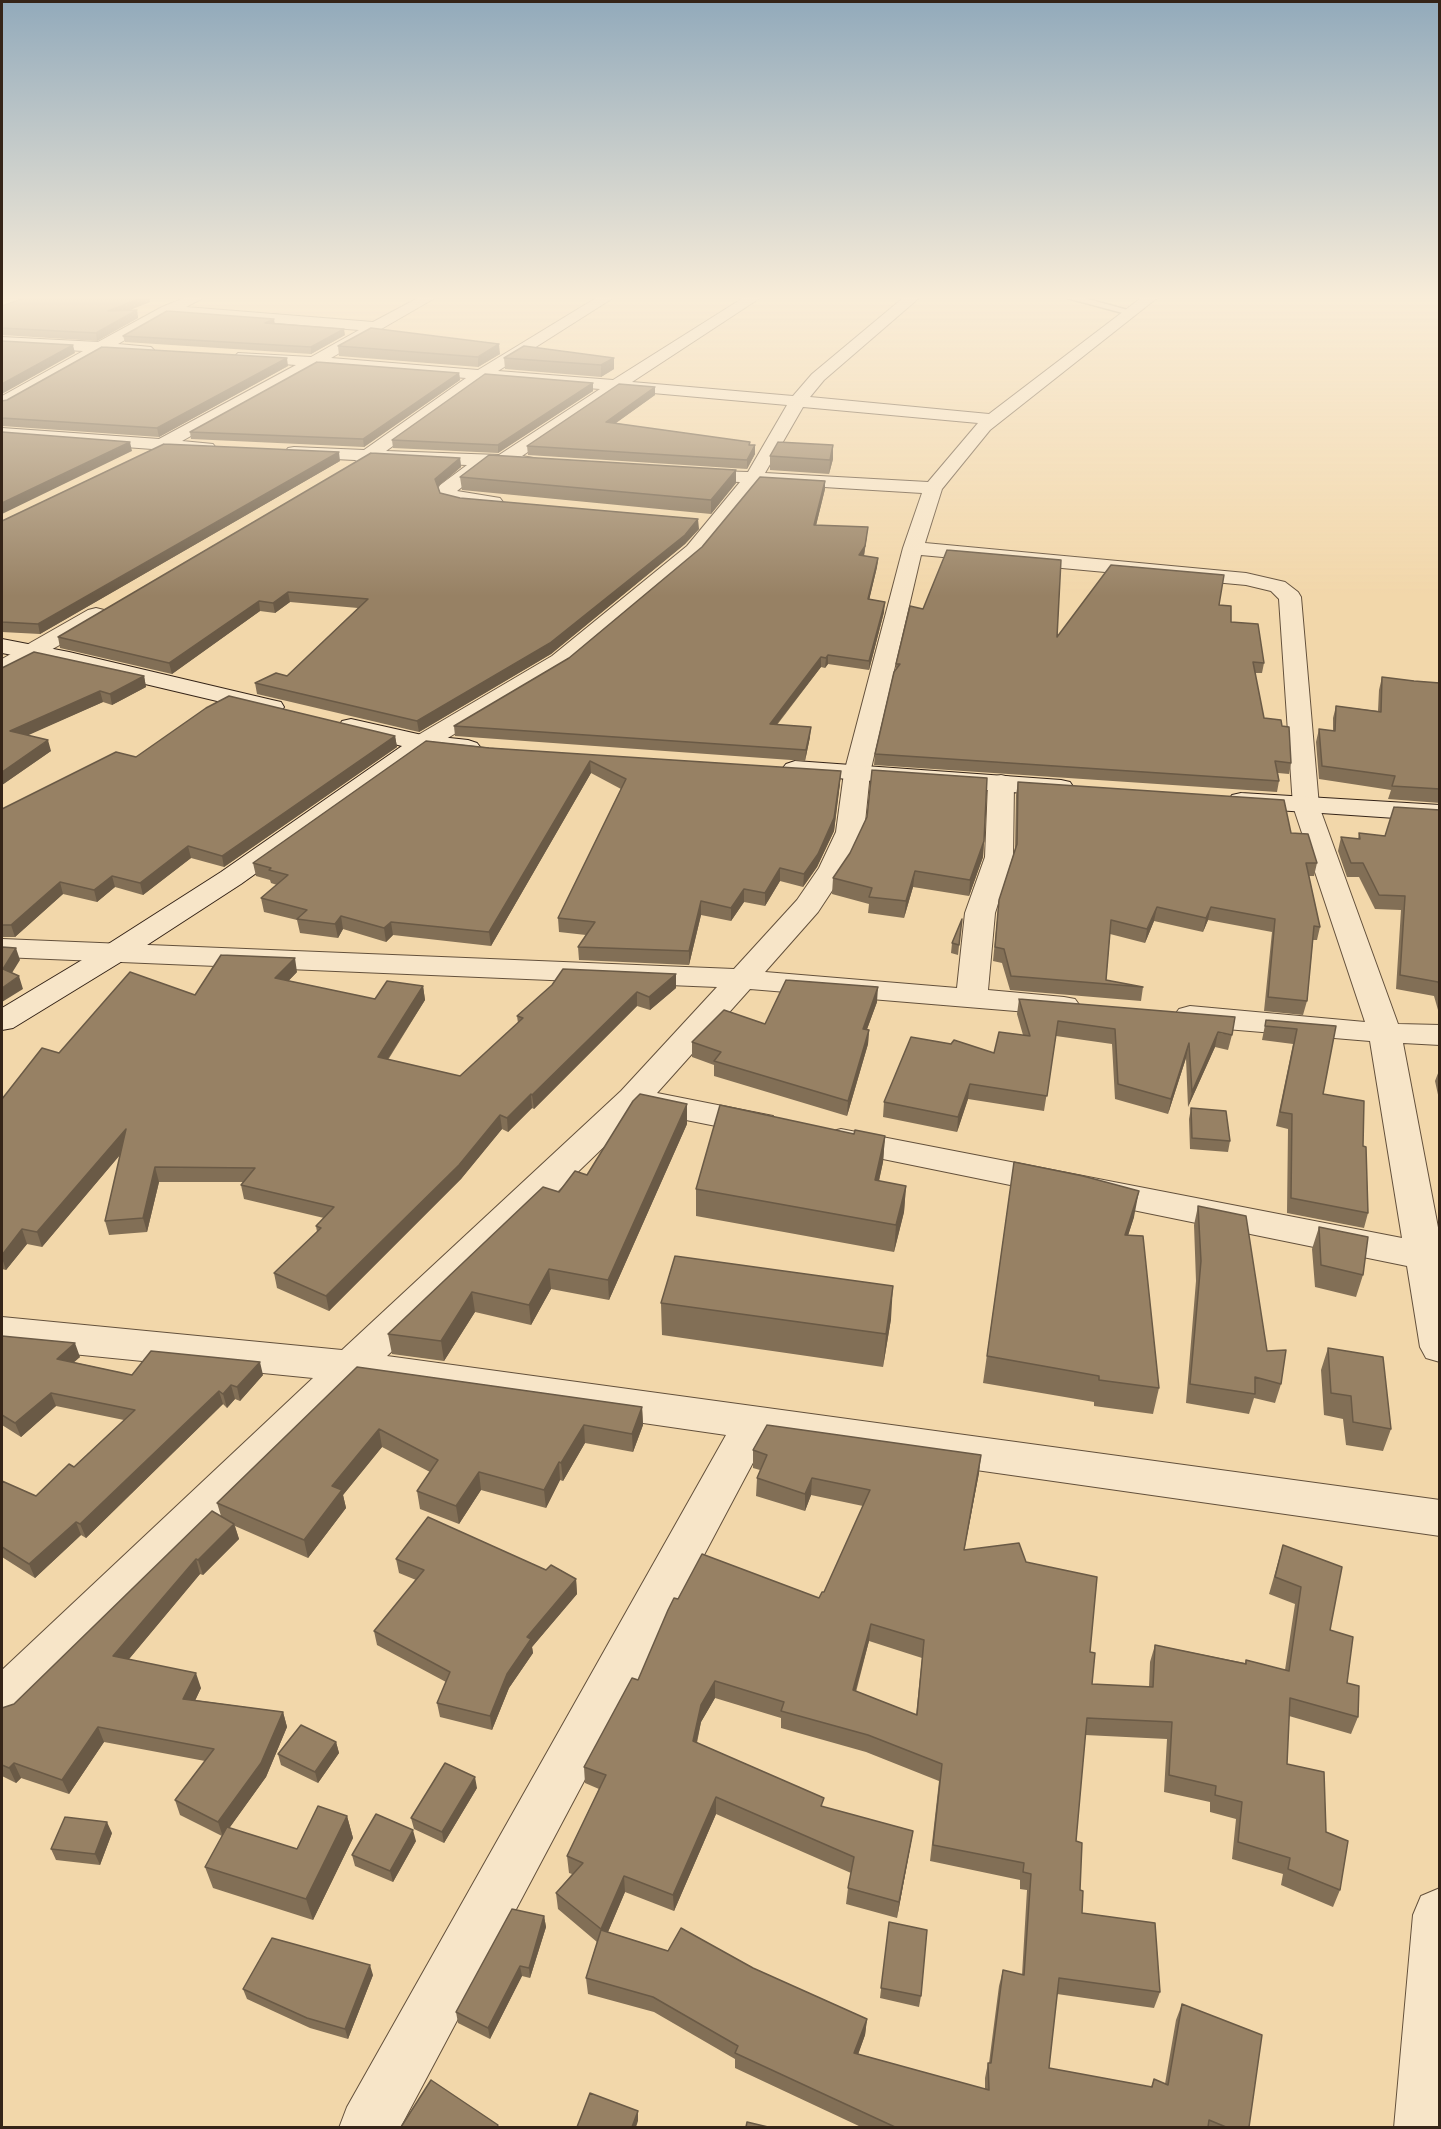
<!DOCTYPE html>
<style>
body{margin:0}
#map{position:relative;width:1441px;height:2129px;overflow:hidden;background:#f2d7aa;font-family:"Old Standard TT",serif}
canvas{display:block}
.frame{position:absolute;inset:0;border:3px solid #352418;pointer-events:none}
</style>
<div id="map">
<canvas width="1441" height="2129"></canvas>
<div class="frame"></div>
</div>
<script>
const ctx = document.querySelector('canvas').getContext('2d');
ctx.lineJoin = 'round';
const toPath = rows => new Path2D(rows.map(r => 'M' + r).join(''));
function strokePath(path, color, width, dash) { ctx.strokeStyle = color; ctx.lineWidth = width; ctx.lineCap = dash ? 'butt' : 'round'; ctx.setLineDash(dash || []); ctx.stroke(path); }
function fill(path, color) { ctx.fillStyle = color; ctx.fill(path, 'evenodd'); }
const lane = toPath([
 [1067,298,1084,298,1135,312,1130,315,1067,298]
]);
const street = toPath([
 [184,298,203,298,186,307,373,322,418,298,435,298,331,358,478,370,596,298,613,298,498,371,613,380,743,298,760,298,632,382,793,396,812,374,903,298,919,298,824,380,810,397,989,414,1141,298,1157,298,990,430,942,489,925,543,1246,573,1285,582,1298,592,1301,597,1319,806,1398,1024,1440,1025,1440,1045,1403,1043,1440,1238,1440,1362,1426,1358,1420,1347,1407,1266,829,1148,824,1140,829,1132,841,1129,1402,1238,1370,1041,1190,1026,1179,1023,1174,1016,1179,1009,1190,1006,1365,1022,1293,806,1279,599,1271,591,1246,585,921,555,870,773,864,832,847,868,818,912,765,972,957,988,965,913,985,857,988,783,992,777,1001,775,1010,777,1014,783,1013,857,995,913,988,990,1064,997,1075,999,1080,1006,1075,1013,1064,1015,750,989,657,1093,773,1116,778,1124,773,1132,761,1135,641,1111,387,1356,1440,1500,1440,1536,765,1440,400,2128,339,2128,347,2107,726,1435,360,1382,19,1717,2,1723,2,1670,313,1378,2,1347,2,1317,342,1350,621,1091,717,987,2,957,2,939,734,969,797,900,819,868,836,832,844,773,903,548,922,493,758,483,701,554,568,666,431,748,422,751,413,748,409,743,413,738,552,656,687,546,740,482,692,480,686,478,683,474,686,470,748,472,787,405,619,390,522,456,533,458,536,462,533,466,489,466,457,491,500,498,503,502,500,506,493,508,449,502,442,500,440,496,438,489,440,485,467,465,372,461,363,464,355,460,294,457,288,456,285,452,288,448,294,447,364,450,466,378,316,366,182,441,213,444,216,448,213,452,207,453,2,438,2,428,159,439,296,365,243,361,235,356,238,353,311,357,359,330,170,314,118,344,151,347,154,350,151,353,103,352,8,406,2,407,2,396,83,351,2,346,2,337,98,342,162,307,184,298],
 [485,380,600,389,499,455,386,451,485,380],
 [803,407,978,423,928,482,765,473,803,407],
 [96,608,104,610,107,615,104,620,10,673,2,675,2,659,88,610,96,608],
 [1440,1888,1440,2128,1394,2128,1413,1915,1421,1896,1440,1888]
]);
const secondary = toPath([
 [2,639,69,652,272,700,281,702,284,707,281,712,272,714,69,666,2,653,2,639],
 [351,719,422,735,468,740,477,743,481,748,477,753,468,756,427,751,241,884,124,960,13,1028,2,1030,2,1008,102,948,221,872,402,746,342,731,339,726,342,721,351,719],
 [795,761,1061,780,1070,782,1074,788,1070,794,1061,796,786,774,782,769,786,764,795,761],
 [1241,793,1440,805,1440,821,1232,807,1228,801,1232,795,1241,793]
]);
strokePath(lane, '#64513c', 3);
strokePath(street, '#64513c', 2);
strokePath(secondary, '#352418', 2);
fill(lane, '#f7e5c8');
fill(street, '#f7e5c8');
fill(secondary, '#f7e5c8');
fill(toPath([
 [24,298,149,298,150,302,129,310,137,310,138,318,97,341,2,335,2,306],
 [345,335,311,354,125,342,123,336],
 [338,346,500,354,478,367,339,356],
 [504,358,614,358,614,369,601,377,505,369],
 [288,366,159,437,2,426,2,401],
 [459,373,460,380,364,447,191,439,190,432],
 [593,383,593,391,498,453,393,448,392,440],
 [655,387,655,395,616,423,750,445,755,454,747,469,528,455,527,446],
 [833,445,833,459,829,474,770,470,770,456],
 [460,458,461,467,438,487,440,493,460,498,699,529,685,544,551,654,419,732,257,694,255,683,287,676,358,608,290,602,275,613,260,611,172,674,60,648,58,637],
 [340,461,40,634,2,632,2,521],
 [736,470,736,483,711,514,462,490,460,477],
 [825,489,816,525,867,536,864,556,878,558,877,567,869,600,884,612,869,670,828,664,825,668,821,667,777,725,810,737,805,761,455,736,454,726,569,658],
 [1219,605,1231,622,1264,663,1262,673,1255,673,1264,718,1282,726,1291,763,1289,774,1278,773,1279,781,1277,792,874,765,875,754,896,670,896,664,1057,637],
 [2,668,144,676,146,687,112,705,103,702,27,735,51,751,2,785],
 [1382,677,1414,681,1440,683,1440,803,1388,799,1391,790,1319,779,1316,742,1319,729,1333,731,1333,718,1336,706,1378,711,1379,690],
 [395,736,397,747,224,867,191,858,143,895,115,887,97,902,63,894,15,937,2,937,2,809,136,757],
 [426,741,840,783,834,831,817,867,803,887,780,881,765,906,744,902,731,921,701,915,689,965,579,960,578,947,586,935,559,932,558,918,621,789,591,773,491,946,393,935,386,942,343,929,338,938,300,933,297,920,264,912,261,898,277,885,271,883,270,880,256,876,253,863],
 [1018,782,1291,833,1317,863,1314,876,1309,876,1320,927,1317,940,1313,940,1307,1001,1303,1015,1264,1011,1272,932,1208,920,1203,932,1154,921,1145,943,1110,934,1106,980,1143,987,1141,1001,1010,990,1002,963,993,961,999,900,1015,849,1016,795],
 [1440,810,1440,1017,1434,996,1396,989,1401,910,1375,909,1359,877,1347,877,1338,851,1341,837,1358,839,1359,833,1385,836],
 [984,841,983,857,969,896,913,887,904,918,868,913,869,904,832,894,833,878],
 [962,919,958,955,951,953,952,943],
 [297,972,288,981,375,999,423,986,425,1000,388,1060,460,1076,518,1023,517,1016,552,985,676,988,650,1010,637,1006,534,1109,532,1108,508,1132,502,1129,461,1179,329,1311,277,1288,274,1273,317,1232,316,1226,324,1218,244,1199,241,1185,243,1182,159,1182,147,1232,109,1235,105,1221,120,1155,42,1247,27,1244,6,1270,2,1269,2,1099,59,1053,195,995],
 [1019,999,1232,1035,1228,1050,1215,1047,1188,1107,1186,1058,1168,1114,1115,1099,1112,1044,1056,1036,1044,1111,968,1099,957,1132,883,1117,884,1102,994,1053,1023,1035,1017,1014],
 [877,1002,867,1029,869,1030,868,1044,847,1116,714,1076,714,1065,692,1057,692,1042,765,1024],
 [1266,1020,1336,1026,1323,1094,1363,1146,1368,1213,1364,1228,1287,1213,1288,1129,1276,1126,1293,1044,1262,1040],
 [1440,1068,1440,1104,1435,1081],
 [1191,1108,1230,1141,1228,1152,1190,1149,1189,1119],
 [687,1124,609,1300,551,1289,531,1325,475,1312,444,1361,392,1354,388,1334,559,1192,587,1175],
 [854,1134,885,1136,883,1162,879,1181,906,1186,904,1212,894,1252,696,1216,696,1189],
 [1014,1162,1134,1217,1128,1235,1159,1388,1153,1414,1094,1406,1094,1402,983,1383],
 [1198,1206,1267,1351,1281,1384,1275,1403,1254,1398,1249,1414,1186,1403,1196,1281,1194,1225],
 [1319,1227,1363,1275,1356,1297,1315,1287,1312,1249],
 [661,1303,891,1319,883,1367,662,1335],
 [2,1336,80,1357,73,1362,132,1375,263,1375,240,1401,235,1399,227,1408,223,1404,86,1538,81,1535,35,1578,2,1557,2,1481,36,1496,74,1467,124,1420,56,1406,21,1437,2,1425],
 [1328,1348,1391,1429,1383,1451,1346,1445,1343,1419,1324,1415,1321,1370],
 [357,1367,642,1407,643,1425,633,1452,585,1443,563,1481,560,1480,546,1508,481,1490,459,1524,420,1509,417,1491,430,1472,382,1447,343,1495,346,1508,308,1558,235,1526,239,1539,203,1575,200,1574,129,1659,201,1688,195,1700,283,1712,287,1727,266,1777,229,1828,297,1849,347,1816,353,1838,313,1920,213,1888,205,1867,222,1836,180,1815,175,1800,205,1761,104,1742,69,1794,21,1778,16,1783,2,1776,2,1708,14,1704,221,1516,217,1503],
 [753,1450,979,1473,964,1550,1026,1562,1090,1652,1092,1684,1149,1687,1150,1662,1155,1645,1245,1663,1246,1660,1285,1670,1295,1604,1269,1594,1283,1545,1330,1630,1347,1683,1358,1717,1351,1734,1289,1716,1287,1764,1326,1832,1340,1890,1333,1907,1281,1885,1283,1874,1232,1859,1236,1819,1210,1812,1210,1802,1164,1792,1167,1739,1085,1735,1076,1841,1082,1913,1160,1992,1154,2008,1057,1994,1049,2068,1151,2087,1154,2079,1165,2084,1176,2020,1182,2004,1249,2127,861,2127,735,2068,735,2059,654,2012,588,1994,586,1978,597,1942,558,1909,556,1893,572,1874,569,1873,567,1856,599,1789,585,1783,584,1767,638,1680,678,1599,819,1598,824,1592,863,1506,811,1495,805,1511,756,1496,757,1478,760,1470,753,1468],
 [869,1641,922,1658,916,1715,856,1692],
 [715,1698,781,1718,781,1728,866,1752,939,1781,930,1861,1020,1880,1020,1889,1027,1890,1022,1975,1003,1970,999,1986,989,2063,988,2063,985,2078,985,2089,858,2054,865,2035,867,2019,753,1968,668,1951,608,1932,625,1892,674,1911,716,1814,851,1873,848,1888,846,1904,897,1918,910,1848,913,1831,824,1807,697,1743,701,1722],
 [396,1559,546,1570,576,1579,577,1594,532,1647,533,1653,509,1688,492,1730,440,1717,437,1703,446,1682,377,1645,374,1631,416,1580,399,1573],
 [336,1742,339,1753,318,1783,281,1765,278,1754],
 [477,1788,444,1843,414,1829,411,1818],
 [112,1833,100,1865,56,1860,51,1849],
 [416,1841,393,1882,355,1866,352,1855],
 [544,1916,546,1927,530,1978,522,1976,490,2039,458,2023,456,2012],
 [889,1922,921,1996,919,2007,880,1998],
 [373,1975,348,2039,310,2028,247,1999,243,1989]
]), '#826f56');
fill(toPath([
 [141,298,149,298,150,302,110,318,108,311],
 [137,310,138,318,97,341,96,333],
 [274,319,275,325,265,323],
 [344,329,345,335,311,354,311,347],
 [499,344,500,354,478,367,478,357],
 [73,345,75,353,2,394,2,384],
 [287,358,288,366,159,437,157,428],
 [614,358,614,369,601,377,601,365],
 [459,373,460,380,364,447,363,439],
 [593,383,593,391,498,453,498,445],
 [655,387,655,395,606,430,606,422],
 [130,442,132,451,2,514,2,503],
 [755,445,755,454,747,469,747,460],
 [833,445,833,459,829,474,830,460],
 [339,452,340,461,40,634,38,624],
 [460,458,461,467,436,488,435,479],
 [736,470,736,483,711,514,711,500],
 [825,481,825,489,814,534,814,525],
 [698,519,699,529,685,544,551,654,419,732,417,721],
 [868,527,864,555,858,564,859,555],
 [878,558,877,567,867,609,868,599],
 [288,592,290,602,275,613,273,603],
 [259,601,260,611,172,674,169,663],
 [885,602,884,612,869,670,869,661],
 [828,655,828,664,825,668,826,658],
 [821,657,821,667,769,734,770,724],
 [144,676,146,687,112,705,110,694],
 [100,691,103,702,13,742,10,731],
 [811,727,810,737,805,761,806,750],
 [395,736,397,747,224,867,222,856],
 [48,740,51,751,2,785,2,772],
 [590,761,591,773,491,946,489,932],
 [841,771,840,783,834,831,817,867,803,887,804,874],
 [984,841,983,857,969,896,970,880],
 [188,846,191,858,143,895,140,883],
 [780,868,780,881,765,906,765,893],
 [915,871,913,887,904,918,906,901],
 [112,876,115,887,97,902,94,890],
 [60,882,63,894,15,937,11,925],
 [744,889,744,902,731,921,731,908],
 [701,901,701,915,689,965,689,951],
 [1157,907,1154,921,1145,943,1147,929],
 [1211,907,1208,920,1203,932,1206,918],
 [341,916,343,929,338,938,335,924],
 [391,922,393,935,386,942,384,928],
 [16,948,20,960,7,981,3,969],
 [295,958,297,972,278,992,275,978],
 [676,974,676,988,650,1010,649,997],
 [19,976,23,989,2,1002,2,988],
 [423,986,425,1000,380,1071,378,1057],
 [878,987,877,1002,862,1043,863,1029],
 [637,992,637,1006,534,1109,532,1095],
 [869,1030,868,1044,847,1116,848,1101],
 [1218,1032,1215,1047,1188,1107,1192,1092],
 [1189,1043,1186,1058,1168,1114,1171,1099],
 [970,1084,968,1099,957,1132,958,1117],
 [531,1094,532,1108,508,1132,507,1118],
 [687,1104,687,1124,609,1300,608,1280],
 [500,1115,502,1129,461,1179,329,1311,326,1296],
 [126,1129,130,1143,42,1247,37,1232],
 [885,1136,883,1162,873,1207,875,1180],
 [155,1167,159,1182,147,1232,143,1218],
 [906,1186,904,1212,894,1252,896,1225],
 [1139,1191,1134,1217,1120,1261,1125,1235],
 [22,1229,27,1244,6,1270,2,1258,2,1255],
 [549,1269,551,1289,531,1325,529,1305],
 [893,1286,891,1319,883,1367,886,1334],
 [472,1292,475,1312,444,1361,441,1341],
 [75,1343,80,1357,62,1373,57,1359],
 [260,1362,263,1375,240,1401,237,1387],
 [231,1385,235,1399,227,1408,223,1394],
 [219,1391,223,1404,86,1538,80,1524],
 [51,1393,56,1406,21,1437,15,1423],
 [642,1407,643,1425,633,1452,632,1434],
 [584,1425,585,1443,563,1481,561,1463],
 [379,1429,382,1447,343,1495,346,1508,308,1558,304,1540,332,1486],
 [981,1455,979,1473,961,1567,964,1550],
 [559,1462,560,1480,546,1508,544,1490],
 [479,1472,481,1490,459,1524,456,1506],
 [812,1478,811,1495,805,1511,805,1494],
 [76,1522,81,1535,35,1578,29,1564],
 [234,1524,239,1539,203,1575,198,1560],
 [196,1559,200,1574,119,1671,113,1656],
 [576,1579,577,1594,532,1647,533,1653,509,1688,492,1730,490,1716,507,1674,527,1637],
 [871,1624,869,1641,851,1707,853,1690],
 [196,1673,201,1688,189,1714,183,1699],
 [715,1681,715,1698,701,1722,693,1758,693,1741,701,1705],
 [283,1712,287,1727,266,1777,223,1837,218,1822],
 [98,1727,104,1742,69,1794,62,1780],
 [336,1742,339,1753,318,1783,315,1772],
 [14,1763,21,1778,16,1783,9,1768],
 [475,1777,477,1788,444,1843,442,1832],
 [716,1797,716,1814,674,1911,673,1895],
 [347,1816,353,1838,313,1920,306,1899],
 [107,1822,112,1833,100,1865,95,1854],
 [413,1830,416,1841,393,1882,390,1871],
 [913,1831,910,1848,897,1918,899,1902],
 [624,1876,625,1892,602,1946,601,1929],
 [544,1916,546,1927,530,1978,529,1968],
 [370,1965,373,1975,348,2039,345,2029],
 [520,1966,522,1976,490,2039,488,2028],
 [867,2019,865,2035,853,2069,854,2053],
 [638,2111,638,2121,636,2127,632,2127]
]), '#6a5a46');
const building = toPath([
 [24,298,141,298,108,311,137,310,96,333,2,328,2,306,24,298],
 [167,311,274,319,265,323,344,329,311,347,123,336,167,311],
 [371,328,499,344,478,357,338,346,371,328],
 [2,341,73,345,2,384,2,341],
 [524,346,614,358,601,365,504,358,524,346],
 [102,347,287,358,157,428,2,418,2,401,7,400,102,347],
 [317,362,459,373,363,439,190,432,317,362],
 [485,374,593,383,498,445,392,440,485,374],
 [619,384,655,387,606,422,750,442,749,445,755,445,747,460,527,446,619,384],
 [2,432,130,442,2,503,2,432],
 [778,442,833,445,830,460,770,456,778,442],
 [164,444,339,452,38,624,2,622,2,521,164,444],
 [371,453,460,458,435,479,440,493,460,498,698,519,685,535,550,643,417,721,255,683,276,673,287,676,368,599,288,592,273,603,259,601,169,663,58,637,371,453],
 [489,455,736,470,711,500,460,477,489,455],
 [760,477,825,481,814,525,868,527,865,546,859,555,878,558,868,599,885,602,869,661,828,655,826,658,821,657,770,724,811,727,806,750,454,726,569,658,702,547,760,477],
 [947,550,1061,560,1057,637,1111,565,1224,575,1219,605,1231,606,1231,622,1258,624,1264,663,1253,662,1264,718,1281,720,1282,726,1289,727,1291,763,1275,761,1279,781,875,754,894,672,900,664,896,664,910,606,923,609,947,550],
 [34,652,144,676,110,694,100,691,10,731,48,740,2,772,2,668,34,652],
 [1382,677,1414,681,1440,683,1440,789,1392,786,1395,776,1322,766,1319,729,1335,731,1336,706,1381,712,1382,677],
 [229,696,395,736,222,856,188,846,140,883,112,876,94,890,60,882,11,925,2,925,2,809,116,752,136,757,206,708,229,696],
 [426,741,489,748,841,771,834,818,818,854,804,874,780,868,765,893,744,889,731,908,701,901,689,951,578,947,595,922,558,918,626,779,590,761,489,932,391,922,384,928,341,916,335,924,297,919,307,910,261,898,288,875,269,870,271,868,253,863,426,741],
 [872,770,987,778,984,841,970,880,915,871,906,901,869,897,872,888,833,878,850,853,867,817,872,770],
 [1018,782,1284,800,1291,833,1308,834,1317,863,1306,863,1320,927,1314,926,1307,1001,1268,997,1275,919,1211,907,1206,918,1157,907,1147,929,1111,920,1106,980,1143,987,1011,976,1004,949,995,947,999,900,1017,844,1018,782],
 [1394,807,1440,810,1440,986,1438,982,1400,975,1405,896,1379,895,1363,863,1351,863,1341,837,1360,839,1359,833,1385,836,1394,807],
 [962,919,959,945,952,943,962,919],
 [2,947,16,948,3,969,19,976,2,988,2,947],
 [221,955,295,958,275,978,375,999,387,981,423,986,378,1057,460,1076,523,1018,517,1016,552,985,563,969,676,974,649,997,637,992,532,1095,531,1094,507,1118,500,1115,459,1165,326,1296,274,1273,321,1228,316,1226,334,1207,241,1185,255,1168,155,1167,143,1218,105,1221,126,1129,37,1232,22,1229,2,1255,2,1099,42,1048,59,1053,130,972,195,995,221,955],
 [786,980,878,987,863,1029,869,1030,848,1101,714,1061,721,1052,692,1042,724,1010,765,1024,786,980],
 [1019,999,1235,1017,1232,1035,1218,1032,1192,1092,1189,1043,1171,1099,1118,1084,1115,1029,1058,1021,1047,1096,970,1084,958,1117,884,1102,911,1037,951,1044,954,1040,994,1053,999,1032,1030,1036,1019,999],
 [1266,1020,1336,1026,1323,1094,1364,1101,1363,1146,1366,1147,1368,1213,1291,1198,1292,1114,1280,1112,1297,1029,1265,1026,1266,1020],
 [640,1094,687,1104,608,1280,549,1269,529,1305,472,1292,441,1341,388,1334,543,1187,559,1192,575,1171,587,1175,633,1101,640,1094],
 [720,1105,854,1134,855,1130,885,1136,875,1180,906,1186,896,1225,696,1189,720,1105],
 [1191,1108,1226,1111,1230,1141,1192,1138,1191,1108],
 [1014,1162,1083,1176,1139,1191,1125,1235,1143,1236,1159,1388,1099,1380,1099,1376,987,1356,1014,1162],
 [1198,1206,1246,1216,1267,1351,1286,1350,1281,1384,1255,1377,1255,1394,1190,1384,1201,1261,1198,1206],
 [1319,1227,1368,1237,1363,1275,1321,1265,1319,1227],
 [675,1256,893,1286,886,1334,661,1303,675,1256],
 [2,1336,75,1343,57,1359,132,1375,151,1351,260,1362,237,1387,231,1385,223,1394,219,1391,80,1524,76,1522,29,1564,2,1547,2,1481,36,1496,69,1464,74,1467,135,1410,51,1393,15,1423,2,1415,2,1336],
 [1328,1348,1383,1357,1391,1429,1353,1422,1351,1396,1331,1393,1328,1348],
 [357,1367,642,1407,632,1434,584,1425,561,1463,559,1462,544,1490,479,1472,456,1506,417,1491,438,1460,379,1429,332,1486,342,1490,304,1540,217,1503,357,1367],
 [767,1425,981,1455,964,1550,1019,1543,1026,1562,1097,1577,1090,1652,1095,1653,1092,1684,1153,1687,1155,1645,1246,1664,1246,1660,1289,1671,1301,1587,1275,1577,1283,1545,1342,1567,1330,1630,1353,1637,1347,1683,1359,1686,1358,1717,1290,1698,1287,1764,1324,1772,1326,1832,1348,1841,1340,1890,1288,1869,1290,1858,1238,1842,1242,1802,1215,1795,1216,1786,1169,1775,1172,1722,1087,1718,1076,1841,1082,1843,1080,1890,1083,1891,1082,1913,1155,1923,1160,1992,1059,1978,1049,2068,1152,2087,1154,2079,1168,2085,1182,2004,1262,2035,1249,2127,1226,2127,1209,2120,1208,2127,895,2127,735,2053,738,2046,653,1997,586,1978,601,1930,668,1951,681,1928,753,1968,867,2019,854,2053,989,2090,988,2063,991,2063,1003,1970,1024,1975,1031,1874,1023,1872,1024,1863,933,1845,942,1764,868,1735,781,1711,784,1702,715,1681,701,1705,693,1741,824,1798,821,1806,913,1831,899,1902,848,1888,854,1857,716,1797,673,1895,624,1876,601,1929,556,1893,583,1863,567,1856,606,1775,584,1767,632,1678,638,1680,668,1610,674,1598,678,1599,702,1554,819,1598,822,1592,824,1592,870,1490,812,1478,805,1494,757,1478,767,1455,753,1450,767,1425],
 [871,1624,924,1640,917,1715,853,1690,871,1624],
 [212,1511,234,1524,198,1560,196,1559,113,1656,196,1673,183,1699,283,1712,261,1763,218,1822,175,1800,214,1749,98,1727,62,1780,14,1763,9,1768,2,1765,2,1708,14,1704,212,1511],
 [428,1517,546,1570,551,1565,576,1579,527,1637,531,1639,507,1674,490,1716,437,1703,450,1672,374,1631,424,1570,396,1559,428,1517],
 [301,1725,336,1742,315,1772,278,1754,301,1725],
 [445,1763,475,1777,442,1832,411,1818,445,1763],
 [318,1806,347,1816,306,1899,205,1867,227,1827,297,1849,318,1806],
 [376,1814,413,1830,390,1871,352,1855,376,1814],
 [65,1817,107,1822,95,1854,51,1849,65,1817],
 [512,1909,544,1916,529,1968,520,1966,488,2028,456,2012,512,1909],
 [889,1922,927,1930,921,1996,881,1988,889,1922],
 [272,1938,370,1965,345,2029,307,2018,243,1989,272,1938],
 [431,2080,498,2125,497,2127,401,2127,431,2080],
 [590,2093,638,2111,632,2127,577,2127,590,2093],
 [747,2122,768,2127,746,2127,747,2122]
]);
fill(building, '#978164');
strokePath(building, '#6a5a46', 1.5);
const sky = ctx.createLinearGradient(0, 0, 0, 596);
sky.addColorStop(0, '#92aabb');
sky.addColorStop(0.5, '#f9edd9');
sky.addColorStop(1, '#f9edd900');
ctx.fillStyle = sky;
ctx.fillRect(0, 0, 1441, 596);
</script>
